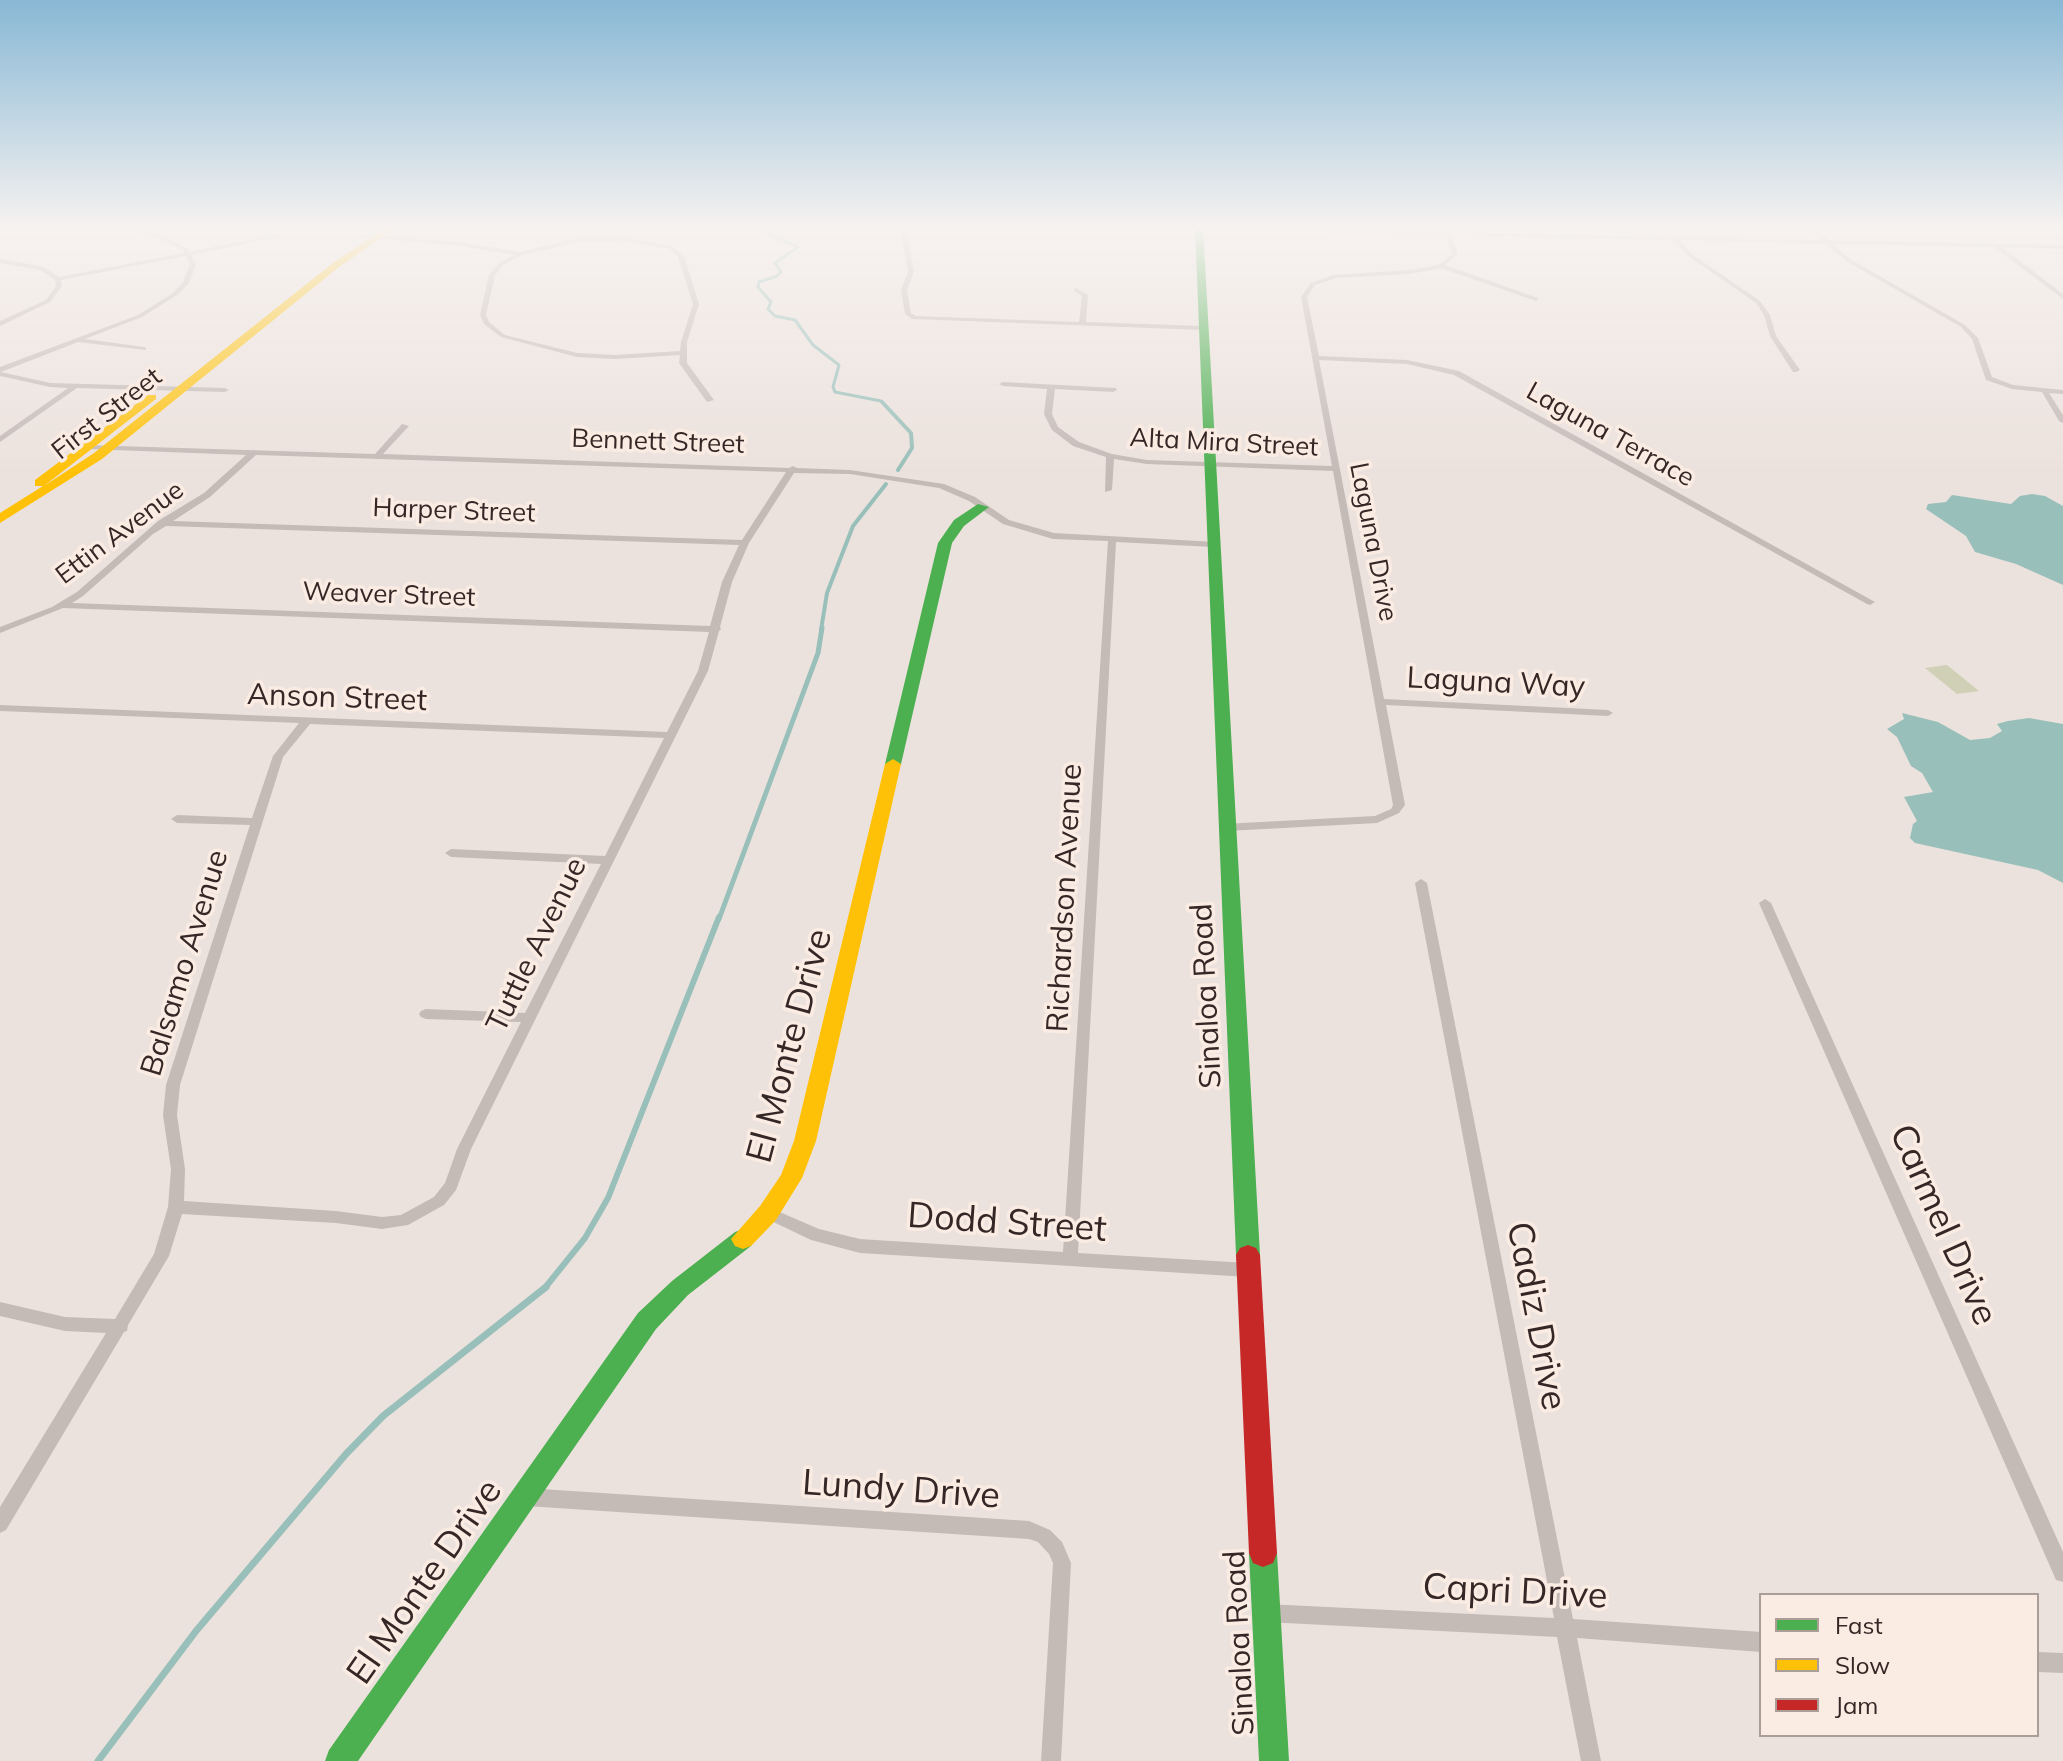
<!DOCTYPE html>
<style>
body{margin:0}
#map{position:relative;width:2063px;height:1761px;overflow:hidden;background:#ece2dd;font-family:Mulish,sans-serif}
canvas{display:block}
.legend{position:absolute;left:1759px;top:1593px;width:280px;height:144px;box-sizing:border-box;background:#faebe3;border:2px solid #ab9d97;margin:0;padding:10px 14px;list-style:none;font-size:24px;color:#352725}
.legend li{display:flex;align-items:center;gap:16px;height:40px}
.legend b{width:40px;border:2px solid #ab9d97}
</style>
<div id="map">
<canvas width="2063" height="1761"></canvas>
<ul class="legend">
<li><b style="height:10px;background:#4caf50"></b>Fast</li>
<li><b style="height:10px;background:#ffc107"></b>Slow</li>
<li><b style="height:10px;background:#c62828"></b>Jam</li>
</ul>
</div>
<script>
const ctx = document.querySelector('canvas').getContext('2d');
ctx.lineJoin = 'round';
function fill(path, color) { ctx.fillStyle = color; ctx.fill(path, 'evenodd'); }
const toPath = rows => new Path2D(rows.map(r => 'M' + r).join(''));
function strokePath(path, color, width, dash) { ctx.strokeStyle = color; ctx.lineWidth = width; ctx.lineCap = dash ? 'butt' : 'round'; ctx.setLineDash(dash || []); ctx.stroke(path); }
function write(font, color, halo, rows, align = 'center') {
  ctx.font = font + ' Mulish,sans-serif'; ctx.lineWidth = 7; ctx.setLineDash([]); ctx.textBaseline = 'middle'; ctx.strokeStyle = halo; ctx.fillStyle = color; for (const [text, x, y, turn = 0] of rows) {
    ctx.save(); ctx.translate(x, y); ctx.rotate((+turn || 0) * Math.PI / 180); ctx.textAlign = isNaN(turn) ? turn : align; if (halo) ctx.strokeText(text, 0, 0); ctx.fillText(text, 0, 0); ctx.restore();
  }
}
fill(toPath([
 [1946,665,1947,665,1979,691,1957,694,1925,668]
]), '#d0d0b6');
fill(toPath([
 [2032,494,2045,496,2063,506,2063,585,2016,564,1975,552,1966,536,1926,509,1928,504,1946,502,1952,495,2011,504,2020,496],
 [1902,713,1938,722,1970,740,1990,738,2002,731,1997,724,2008,721,2029,718,2063,724,2063,883,2038,870,1915,843,1910,838,1913,824,1917,821,1904,797,1933,792,1922,773,1911,766,1897,737,1887,729,1904,719]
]), '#98bfb9');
strokePath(toPath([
 [754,227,798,247,775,263,781,272,777,276,759,282,758,287,771,302,768,309,775,316,795,320,813,345,839,365,833,387,835,392,881,401,884,404]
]), '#98bfb9', 3);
strokePath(toPath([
 [882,402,911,433,912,448,898,470],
 [821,630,827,593,853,526,886,484]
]), '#98bfb9', 4);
strokePath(toPath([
 [719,919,818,653,822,628]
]), '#98bfb9', 5);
strokePath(toPath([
 [544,1289,585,1238,608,1198,719,917]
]), '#98bfb9', 6);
strokePath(toPath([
 [98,1761,196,1631,346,1454,383,1416,546,1287]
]), '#98bfb9', 7);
fill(toPath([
 [112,227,125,227,158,234,187,248,189,252,279,234,282,236,191,255,196,264,189,283,177,295,142,317,85,339,144,347,146,348,146,350,78,342,1,372,50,383,225,388,229,390,225,392,77,388,0,442,0,436,68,388,50,387,0,376,0,367,138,315,173,293,183,282,190,264,186,256,61,280,62,286,50,302,0,326,0,321,46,300,56,286,55,280,40,270,0,263,0,259,44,267,59,277,184,253,183,250,154,236,112,227],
 [900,227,906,227,914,272,907,290,911,313,916,316,1079,322,1082,296,1074,291,1074,289,1076,288,1088,295,1086,322,1203,326,1206,328,1203,330,912,319,905,314,901,290,908,272,900,227],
 [1197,227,1670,237,1661,227,1667,227,1676,237,1821,240,1807,227,1814,227,1829,240,2063,245,2063,249,2002,247,2063,294,2063,299,1994,247,1833,244,1850,259,1965,325,1978,338,1992,377,2013,385,2063,390,2063,394,2049,393,2063,415,2063,423,2059,421,2042,392,2012,389,1986,380,1972,339,1961,327,1846,261,1825,244,1680,240,1692,254,1760,301,1770,315,1776,336,1800,370,1796,372,1793,372,1770,336,1764,315,1756,303,1688,256,1673,240,1451,235,1458,254,1445,265,1538,298,1539,299,1536,301,1441,268,1409,274,1336,278,1315,285,1307,297,1319,356,1407,360,1459,371,1875,602,1870,605,1867,604,1454,375,1407,364,1319,360,1384,699,1608,710,1613,713,1608,716,1386,705,1405,805,1399,813,1377,823,1227,831,1223,830,1221,827,1223,824,1375,816,1391,809,1393,805,1333,471,1147,464,1114,459,1112,490,1105,492,1106,457,1073,446,1052,430,1044,414,1047,389,1003,386,999,384,1003,382,1116,388,1117,390,1113,392,1055,389,1052,414,1058,427,1079,442,1112,454,1147,460,1332,466,1301,297,1311,283,1333,275,1409,270,1439,265,1452,254,1445,235,1199,230,1197,227],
 [363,234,460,242,520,252,578,238,623,237,674,247,684,256,699,304,687,342,687,363,714,400,707,402,679,363,680,355,615,359,577,357,501,337,484,324,480,315,489,275,499,263,514,255,460,246,361,237,363,234],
 [623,241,670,249,678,257,693,304,681,342,680,351,615,355,577,353,505,335,489,322,486,315,495,275,503,265,522,255,578,242,623,241],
 [402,424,409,426,383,454,789,468,793,466,797,468,850,470,944,484,975,497,1009,520,1054,533,1216,542,1216,546,1213,547,1116,542,1078,1253,1248,1263,1254,1265,1256,1270,1254,1275,1248,1277,860,1253,811,1240,763,1217,760,1213,763,1209,768,1207,819,1229,860,1239,1063,1252,1108,541,1053,539,1003,524,969,501,939,488,850,474,794,473,749,543,732,582,720,627,721,629,719,631,708,671,471,1149,456,1190,444,1205,408,1225,382,1229,336,1223,182,1214,169,1256,128,1325,127,1331,124,1332,6,1530,0,1533,0,1507,106,1333,65,1331,0,1316,0,1302,65,1317,115,1319,154,1254,168,1207,171,1169,163,1115,166,1085,250,825,177,823,171,819,177,815,252,818,273,756,299,723,0,711,0,705,667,732,698,671,709,632,63,608,0,633,0,627,52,607,77,592,158,521,204,493,246,455,88,449,84,447,85,445,375,454,402,424],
 [256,455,786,472,742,540,173,521,210,497,256,455],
 [166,526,739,545,722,582,710,626,72,603,83,596,153,534,166,526],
 [310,724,664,738,605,856,451,849,445,853,451,857,601,864,525,1013,426,1009,421,1011,419,1014,421,1017,426,1019,521,1022,457,1149,445,1183,434,1197,401,1215,382,1217,336,1211,184,1201,185,1169,177,1115,180,1085,283,757,310,724],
 [1421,879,1427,883,1573,1619,1761,1632,1761,1652,1577,1638,1601,1761,1581,1761,1557,1637,1266,1622,1259,1620,1257,1613,1259,1606,1266,1604,1554,1618,1415,883,1421,879],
 [1765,899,1771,903,2063,1552,2063,1582,2056,1580,1759,903,1765,899],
 [526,1488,1029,1521,1050,1530,1062,1542,1071,1563,1061,1761,1041,1761,1053,1563,1049,1554,1038,1542,1029,1539,526,1506,520,1503,517,1497,520,1491,526,1488],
 [2037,1652,2063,1653,2063,1673,2037,1672,2037,1652]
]), '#c4bab6');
fill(toPath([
 [1195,227,1203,227,1260,1255,1256,1262,1248,1265,1240,1262,1236,1255,1195,227],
 [978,504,989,507,964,526,952,543,901,764,899,767,887,767,885,764,938,543,954,520,978,504],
 [743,1229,751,1232,755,1239,751,1246,688,1295,656,1329,358,1761,325,1761,329,1750,638,1313,672,1281,735,1232,743,1229],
 [1263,1539,1273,1543,1277,1553,1289,1761,1259,1761,1249,1553,1253,1543,1263,1539]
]), '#4caf50');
fill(toPath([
 [387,227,397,227,339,267,102,459,0,523,0,513,43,486,35,486,35,480,148,395,156,395,156,399,44,486,94,453,333,263,387,227],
 [893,759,901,764,816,1141,802,1178,776,1220,751,1246,743,1249,735,1246,731,1239,760,1206,781,1175,794,1141,885,764,893,759]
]), '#ffc107');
fill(toPath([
 [1248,1245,1256,1248,1260,1255,1277,1553,1273,1563,1263,1567,1253,1563,1249,1553,1236,1255,1240,1248,1248,1245]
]), '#c62828');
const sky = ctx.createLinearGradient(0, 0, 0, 474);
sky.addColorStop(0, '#88b8d5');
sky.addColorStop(0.48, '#f6f2f0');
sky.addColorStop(1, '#f6f2f000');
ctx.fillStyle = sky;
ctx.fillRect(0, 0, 2063, 474);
write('26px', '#352725', '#faebe3', [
 ["First Street",107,414,-38],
 ["Laguna Terrace",1610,435,29],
 ["Bennett Street",658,442,2],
 ["Alta Mira Street",1224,443,3],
 ["Harper Street",454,511,2],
 ["Ettin Avenue",120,533,-37],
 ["Laguna Drive",1373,542,79],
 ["Weaver Street",389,595,2]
]);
write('30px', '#352725', '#faebe3', [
 ["Laguna Way",1496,683,3],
 ["Anson Street",337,698,2],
 ["Richardson Avenue",1065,898,-87],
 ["Tuttle Avenue",537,945,-64],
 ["Balsamo Avenue",185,963,-73],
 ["Sinaloa Road",1207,996,-93],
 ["Sinaloa Road",1240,1643,-93]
]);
write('36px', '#352725', '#faebe3', [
 ["El Monte Drive",790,1046,-75],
 ["Dodd Street",1007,1223,4],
 ["Carmel Drive",1943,1225,66],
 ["Cadiz Drive",1536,1316,79],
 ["Lundy Drive",901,1490,4],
 ["El Monte Drive",425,1582,-55],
 ["Capri Drive",1515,1592,3]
]);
</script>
